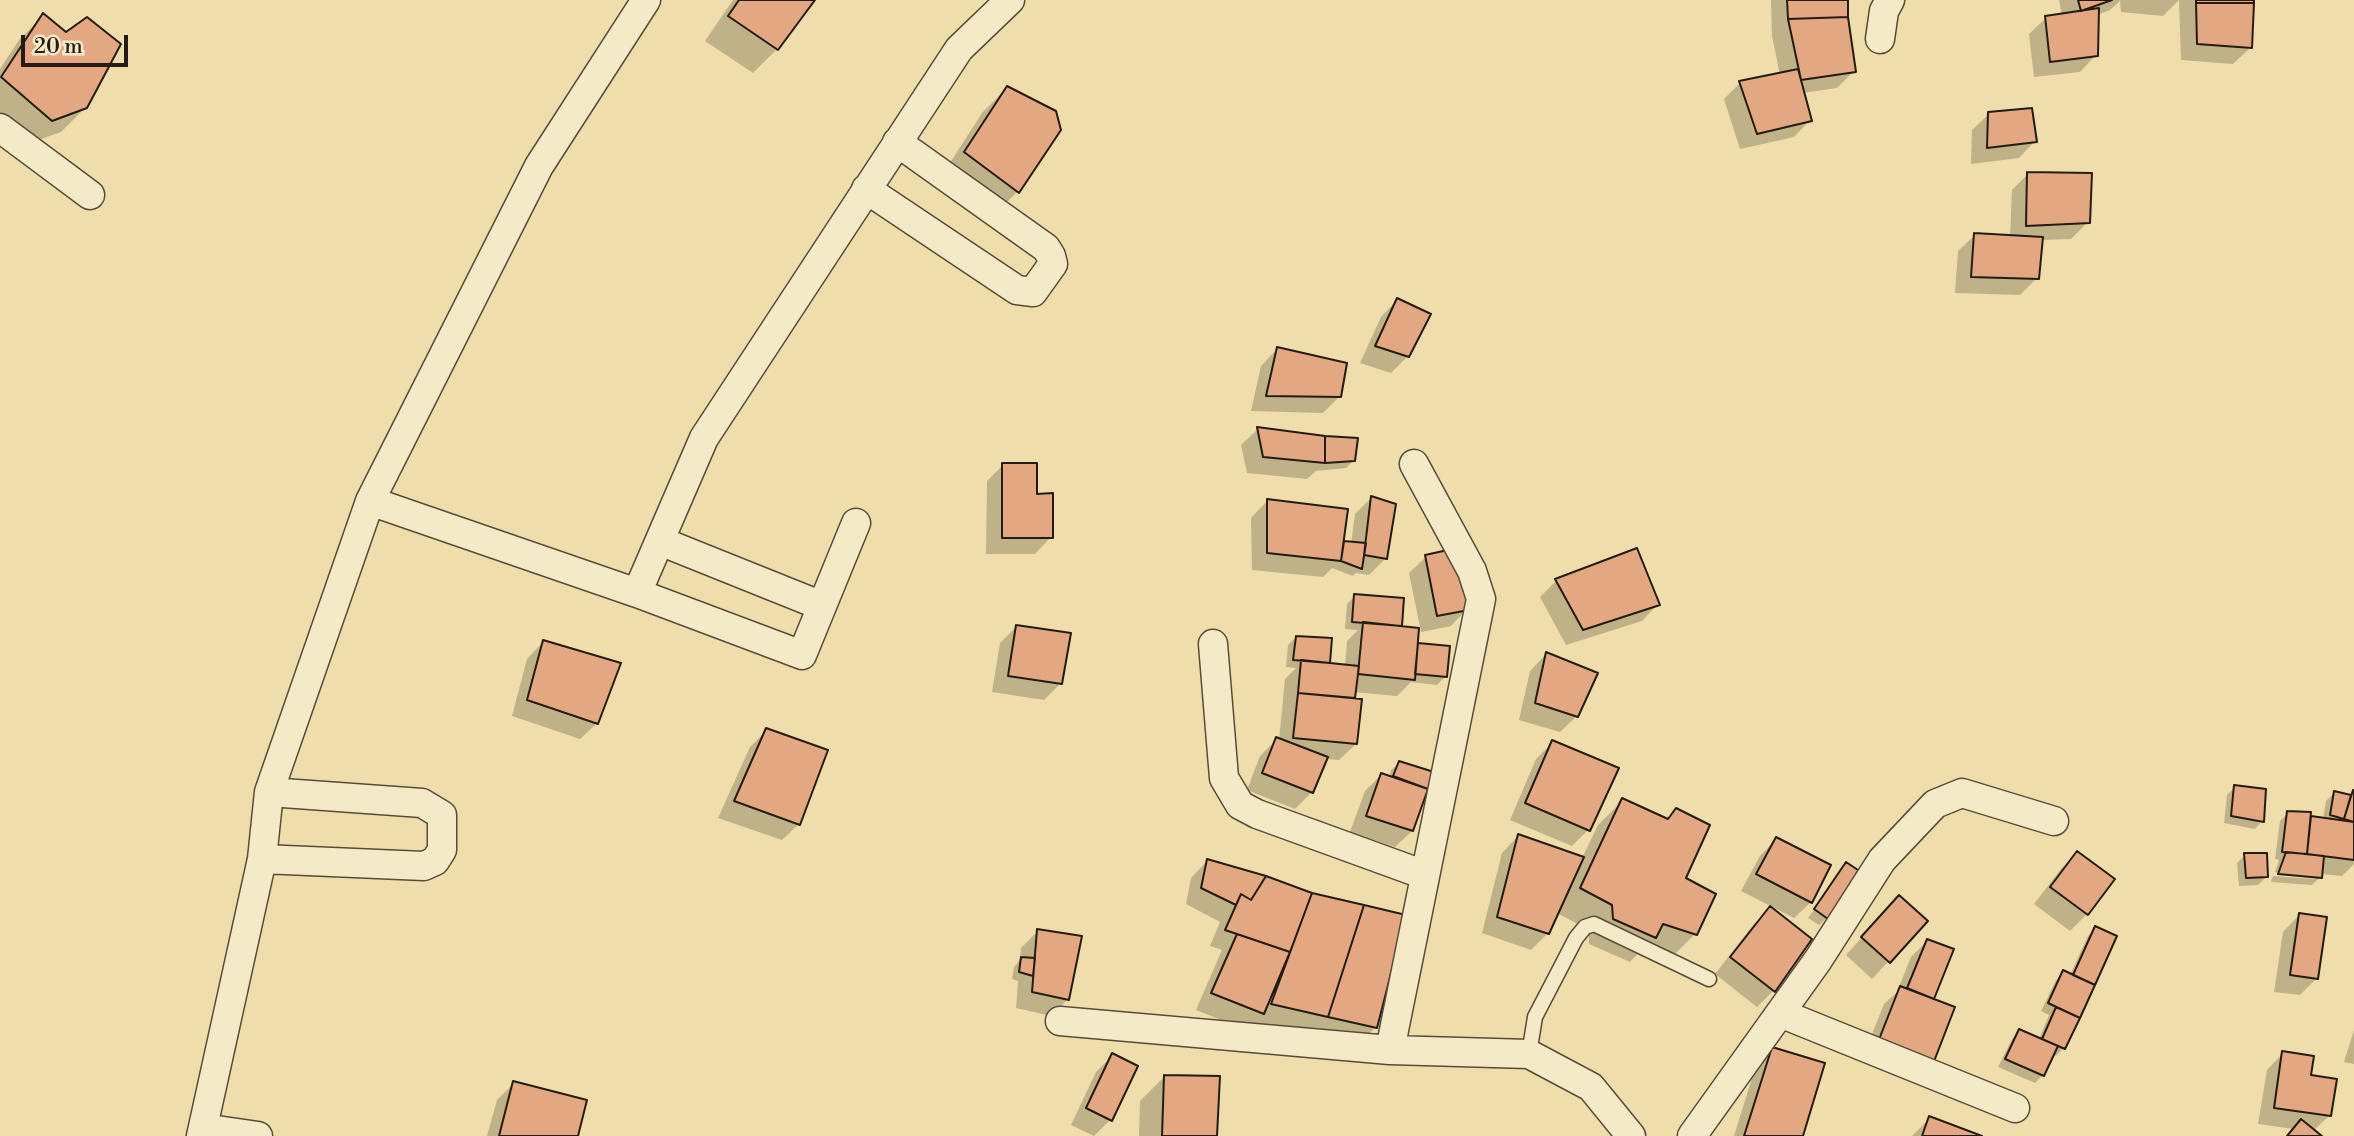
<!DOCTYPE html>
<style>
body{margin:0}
#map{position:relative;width:2354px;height:1136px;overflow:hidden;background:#efdeab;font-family:"Libre Bodoni",serif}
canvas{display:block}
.scale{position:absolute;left:21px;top:35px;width:107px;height:32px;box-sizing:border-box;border:4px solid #241b14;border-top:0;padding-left:9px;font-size:21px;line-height:24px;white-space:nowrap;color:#241b14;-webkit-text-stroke:5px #f5eac8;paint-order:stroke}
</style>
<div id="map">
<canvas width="2354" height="1136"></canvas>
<div class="scale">20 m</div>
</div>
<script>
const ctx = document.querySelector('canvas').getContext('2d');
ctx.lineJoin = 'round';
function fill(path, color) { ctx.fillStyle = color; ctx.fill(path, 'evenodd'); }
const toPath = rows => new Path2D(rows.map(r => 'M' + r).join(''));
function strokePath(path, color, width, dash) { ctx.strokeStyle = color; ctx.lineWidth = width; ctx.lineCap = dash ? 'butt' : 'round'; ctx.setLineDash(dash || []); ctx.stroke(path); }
fill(toPath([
 [733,0,813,0,777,49,753,73,705,41],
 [1771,0,1847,0,1846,17,1854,71,1837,88,1803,93,1810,120,1794,137,1740,149,1724,99,1740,83,1780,75,1772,36],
 [2059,0,2179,0,2163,16,2121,12,2120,1,2110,10,2097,15,2096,55,2080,72,2034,77,2029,34,2046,18,2062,15],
 [2179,0,2252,0,2250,48,2233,64,2181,60],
 [43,16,86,107,61,132,27,144,0,121,0,69,19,40],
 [1007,88,1018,191,993,216,941,177,982,113],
 [1989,114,2035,141,2019,158,1971,164,1972,130],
 [2028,174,2088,222,2071,239,2041,240,2037,278,2020,295,1955,293,1958,251,1975,235,2010,237,2012,190],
 [1397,300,1408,356,1391,373,1360,363,1381,317],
 [1277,349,1340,396,1323,413,1251,411,1261,366],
 [1258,429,1354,460,1346,468,1316,471,1307,479,1247,473,1241,445],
 [1003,465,1051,537,1035,554,986,554,987,481],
 [1371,498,1386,558,1369,575,1356,573,1353,576,1332,568,1323,577,1252,570,1251,518,1267,501,1341,546,1344,543,1351,544,1355,514],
 [1426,557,1467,609,1451,626,1421,632,1409,573],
 [1556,581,1658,604,1642,621,1566,645,1540,597],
 [1355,596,1402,600,1400,628,1416,648,1419,645,1445,677,1437,685,1411,682,1397,696,1354,692,1356,744,1339,760,1325,759,1312,792,1295,809,1247,790,1260,756,1277,739,1279,740,1285,679,1296,668,1286,667,1288,645,1296,637,1328,665,1345,666,1347,641,1358,630,1345,629,1347,604],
 [1016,627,1061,683,1044,700,992,692,1000,643],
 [543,642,597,723,580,739,512,716,527,659],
 [1546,654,1577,716,1560,732,1519,720,1530,671],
 [767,730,799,824,782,840,718,818,750,747],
 [1553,742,1588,830,1572,846,1510,820,1536,759],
 [1399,763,1432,773,1412,831,1395,847,1350,832,1365,791,1381,775,1389,777,1391,770],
 [2235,787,2262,821,2255,829,2224,823,2227,795],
 [2354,792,2354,864,2342,876,2320,874,2320,877,2312,885,2271,882,2273,876,2315,879,2315,876,2275,872,2279,860,2275,859,2280,821,2288,813,2308,821,2312,818,2323,819,2326,801,2334,793,2349,797],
 [1622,801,1666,820,1676,810,1684,878,1695,934,1671,958,1642,949,1630,962,1589,944,1589,930,1557,913,1548,933,1531,950,1482,933,1502,853,1518,836,1582,858,1598,825],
 [1776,839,1811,902,1794,918,1741,891,1760,856],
 [2077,853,2113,879,2087,914,2070,931,2034,904,2061,869],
 [2245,855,2266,877,2258,885,2239,886,2237,863],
 [1207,861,1310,894,1404,916,1376,1027,1359,1043,1246,1030,1196,1010,1222,950,1210,946,1220,922,1186,904,1191,878],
 [1847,864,1827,918,1819,925,1808,918],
 [1770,909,1773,991,1757,1007,1715,974,1753,925],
 [1883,914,1926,921,1872,979,1846,955],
 [2299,915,2317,978,2300,995,2274,992,2283,932],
 [2096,928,2115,937,2064,1048,2056,1056,2052,1054,2043,1075,2035,1083,1998,1067,2012,1039,2019,1031,2039,1039,2049,1015,2041,1011,2056,980,2064,972,2070,975,2088,936],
 [1038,931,1068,999,1051,1016,1016,1008,1018,981,1012,979,1014,967,1020,960,1021,948],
 [1927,941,1952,950,1932,1000,1862,1059,1884,1004,1897,992,1911,957],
 [2354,1030,2354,1064,2344,1062],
 [1772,1049,1801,1136,1734,1136,1756,1065],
 [2283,1053,2310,1077,2330,1115,2313,1131,2319,1136,2287,1136,2294,1129,2258,1124,2267,1070],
 [1112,1056,1110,1120,1094,1136,1071,1125,1096,1072],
 [1165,1076,1216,1136,1139,1136,1140,1101],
 [514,1083,576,1136,487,1136,497,1100],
 [1930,1118,1977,1136,1912,1136]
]), '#0003');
const building = toPath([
 [739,0,815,0,778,50,728,16,739,0],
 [1787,0,1848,0,1848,17,1788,19,1787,0],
 [2078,0,2112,0,2081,11,2078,0],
 [2196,0,2254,0,2254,3,2196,3,2196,0],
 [2196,3,2254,3,2252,48,2197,44,2196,3],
 [2099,8,2098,56,2050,62,2045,16,2099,8],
 [43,13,66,32,87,17,121,44,87,108,52,121,1,77,43,13],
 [1848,17,1856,72,1801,80,1788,19,1848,17],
 [1798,69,1812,121,1757,134,1739,81,1798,69],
 [1007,86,1056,111,1061,130,1019,193,964,152,1007,86],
 [2032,108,2037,142,1987,148,1988,112,2032,108],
 [2027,172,2092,173,2090,223,2026,226,2027,172],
 [1974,233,2043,237,2039,279,1971,277,1974,233],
 [1397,298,1431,314,1409,357,1375,346,1397,298],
 [1277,347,1347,363,1341,397,1266,396,1277,347],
 [1257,427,1325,436,1325,463,1263,457,1257,427],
 [1325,436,1358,438,1355,461,1325,463,1325,436],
 [1002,463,1037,463,1037,494,1053,493,1053,538,1002,538,1002,463],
 [1371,496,1396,504,1387,559,1364,555,1371,496],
 [1267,499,1348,509,1341,561,1267,553,1267,499],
 [1344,541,1366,543,1362,569,1341,561,1344,541],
 [1457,548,1469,610,1437,616,1425,555,1457,548],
 [1637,548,1660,605,1583,630,1555,579,1637,548],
 [1354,594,1404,598,1402,626,1352,622,1354,594],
 [1363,622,1419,628,1415,680,1358,674,1363,622],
 [1016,625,1071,633,1062,684,1008,676,1016,625],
 [1296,636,1332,638,1330,663,1293,660,1296,636],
 [543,640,621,663,598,724,527,700,543,640],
 [1418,643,1450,646,1447,677,1415,674,1418,643],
 [1546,652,1598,673,1578,717,1535,703,1546,652],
 [1301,660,1359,666,1355,698,1298,693,1301,660],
 [1298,693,1362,699,1357,744,1293,738,1298,693],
 [766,728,828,750,800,825,734,801,766,728],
 [1276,737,1328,757,1313,793,1262,773,1276,737],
 [1552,740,1619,768,1590,831,1525,803,1552,740],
 [1399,761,1434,772,1428,789,1393,776,1399,761],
 [1381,773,1428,789,1413,831,1366,816,1381,773],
 [2234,785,2266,789,2264,822,2231,816,2234,785],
 [2353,790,2354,790,2354,822,2344,819,2353,790],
 [2334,791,2351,795,2344,819,2330,815,2334,791],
 [1622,798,1668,819,1676,808,1710,825,1686,878,1716,894,1697,935,1663,924,1656,938,1613,919,1612,905,1580,888,1622,798],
 [2287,811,2311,812,2307,854,2282,852,2287,811],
 [2311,816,2354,822,2354,860,2307,854,2311,816],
 [1518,834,1584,857,1549,934,1497,917,1518,834],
 [1776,837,1831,865,1812,903,1756,874,1776,837],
 [2077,851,2115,879,2088,915,2050,887,2077,851],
 [2286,852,2324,856,2322,878,2278,874,2286,852],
 [2244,853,2267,853,2268,877,2246,878,2244,853],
 [1207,859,1266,876,1251,900,1241,894,1236,905,1201,888,1207,859],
 [1846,862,1861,872,1828,919,1814,909,1846,862],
 [1266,876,1312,893,1290,952,1225,930,1241,894,1251,900,1266,876],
 [1312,893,1364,905,1328,1017,1271,1004,1312,893],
 [1899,895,1928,921,1890,963,1861,937,1899,895],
 [1364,905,1406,915,1377,1028,1328,1017,1364,905],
 [1770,906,1812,939,1775,992,1730,957,1770,906],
 [2299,913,2327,917,2318,979,2290,975,2299,913],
 [2095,926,2117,936,2095,985,2073,975,2095,926],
 [1037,929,1082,936,1069,1000,1032,992,1037,929],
 [1237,934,1290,952,1264,1014,1211,993,1237,934],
 [1927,939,1954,949,1934,999,1907,988,1927,939],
 [1021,957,1035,958,1033,976,1019,972,1021,957],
 [2063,970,2095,985,2080,1018,2048,1003,2063,970],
 [1900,986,1955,1007,1933,1064,1878,1042,1900,986],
 [2056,1007,2080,1018,2065,1049,2042,1039,2056,1007],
 [2019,1029,2058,1046,2044,1076,2005,1059,2019,1029],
 [1772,1047,1825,1063,1803,1136,1744,1136,1772,1047],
 [2282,1051,2314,1056,2311,1075,2337,1079,2331,1116,2274,1108,2282,1051],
 [1112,1053,1138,1066,1112,1121,1086,1108,1112,1053],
 [1164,1075,1220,1076,1217,1136,1162,1136,1164,1075],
 [513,1081,587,1100,578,1136,499,1136,513,1081],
 [1929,1116,1982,1136,1922,1136,1929,1116],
 [2301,1119,2322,1136,2287,1136,2301,1119]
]);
fill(building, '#e3a882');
strokePath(building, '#241b14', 2);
const service = toPath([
 [1529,1054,1535,1017,1576,938,1585,927,1594,924,1709,979]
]);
const minor = toPath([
 [1880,39,1884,11,1890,0],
 [0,128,90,195],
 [866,189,1017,290,1033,292,1053,264,1051,256,1046,248,897,142],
 [370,501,637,593,802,655,856,523],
 [660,541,822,606],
 [637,593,704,438,959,49,1010,0],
 [1213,644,1224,778,1240,805,1257,814,1425,875],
 [262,859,424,866,435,861,442,850,442,815,422,803,269,792],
 [1780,1013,2015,1108],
 [1060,1021,1390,1050,1529,1054,1591,1087,1631,1136],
 [1390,1050,1481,599,1472,571,1414,464],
 [203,1128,258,1136],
 [201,1136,262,859,269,792,370,501,539,166,646,0],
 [1692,1136,1818,960,1882,860,1935,804,1962,793,2054,821]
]);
strokePath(service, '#574c3a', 17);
strokePath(minor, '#574c3a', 31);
strokePath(service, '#f5eac8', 14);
strokePath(minor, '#f5eac8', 28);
</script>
